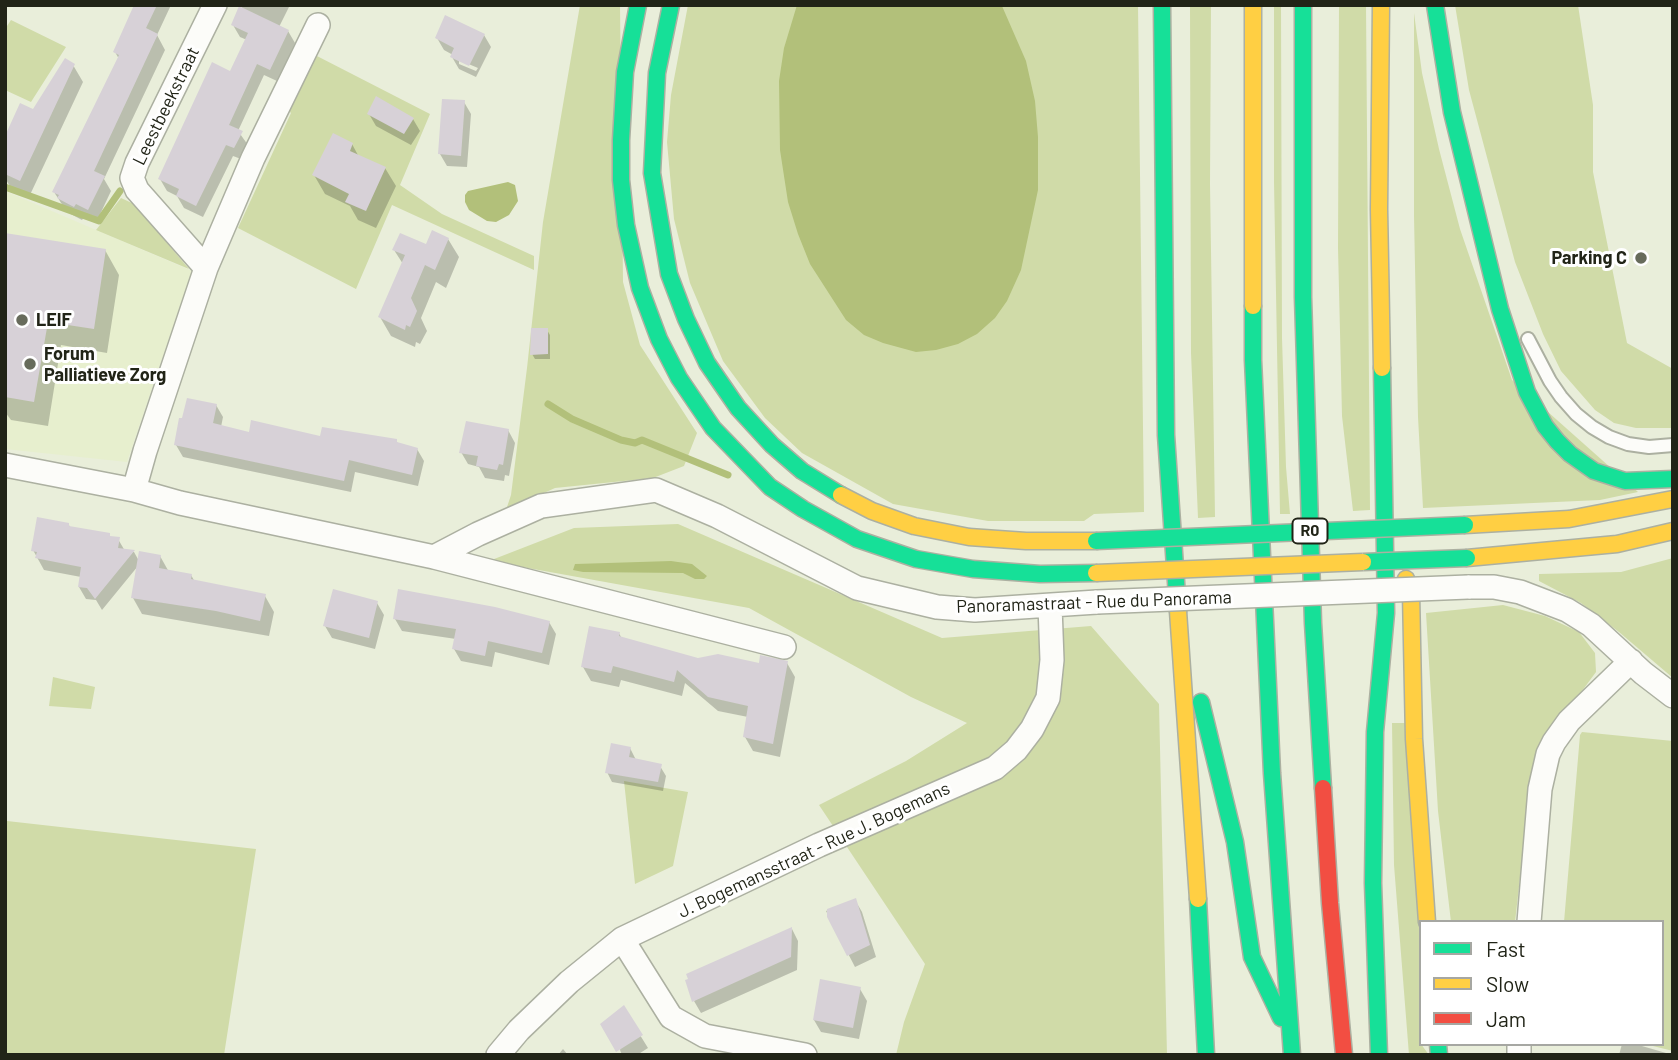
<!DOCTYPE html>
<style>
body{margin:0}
#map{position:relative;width:1678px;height:1060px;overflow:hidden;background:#e9eeda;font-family:Barlow,sans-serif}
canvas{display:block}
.frame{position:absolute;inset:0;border:7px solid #212417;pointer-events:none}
.legend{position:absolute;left:1419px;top:920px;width:245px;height:126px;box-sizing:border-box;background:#fff;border:2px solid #a6a7a2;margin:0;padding:9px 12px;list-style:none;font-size:21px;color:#212417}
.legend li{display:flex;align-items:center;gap:14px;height:35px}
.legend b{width:35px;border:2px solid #a6a7a2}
</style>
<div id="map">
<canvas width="1678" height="1060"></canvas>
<div class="frame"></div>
<ul class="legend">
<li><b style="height:9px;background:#16e098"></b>Fast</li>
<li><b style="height:9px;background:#ffcf43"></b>Slow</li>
<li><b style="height:9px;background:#f24e42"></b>Jam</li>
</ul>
</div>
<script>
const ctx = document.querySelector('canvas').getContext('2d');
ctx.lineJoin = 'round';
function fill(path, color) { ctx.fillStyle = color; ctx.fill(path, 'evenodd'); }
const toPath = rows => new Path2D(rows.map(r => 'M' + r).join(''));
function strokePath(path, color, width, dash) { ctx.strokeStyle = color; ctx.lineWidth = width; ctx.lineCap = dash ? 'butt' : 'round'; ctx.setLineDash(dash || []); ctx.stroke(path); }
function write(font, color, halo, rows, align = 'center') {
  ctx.font = font + ' Barlow,sans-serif'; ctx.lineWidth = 6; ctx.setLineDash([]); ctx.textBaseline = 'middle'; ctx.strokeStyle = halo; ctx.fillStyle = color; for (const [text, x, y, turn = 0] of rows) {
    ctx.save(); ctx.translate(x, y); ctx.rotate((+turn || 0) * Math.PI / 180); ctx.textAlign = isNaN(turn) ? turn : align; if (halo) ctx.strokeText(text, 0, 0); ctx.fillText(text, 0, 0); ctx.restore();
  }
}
fill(toPath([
 [5,191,192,271,127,462,5,449]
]), '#e7efce');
fill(toPath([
 [580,5,620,5,623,282,640,345,697,433,684,466,653,478,555,488,506,510,511,495,527,368,543,222],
 [688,5,1138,5,1144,512,1094,514,1084,521,988,521,893,504,802,453,765,418,723,361,690,283,674,219,667,142,671,95],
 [1190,5,1211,5,1210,184,1215,517,1198,518,1191,353],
 [1274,5,1281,5,1282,338,1286,467,1290,514,1280,514,1274,182],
 [1339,5,1366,5,1370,510,1353,511,1342,416,1338,248],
 [1455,5,1578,5,1593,105,1593,172,1627,343,1673,369,1673,428,1636,428,1614,423,1595,410,1561,371,1543,334,1515,262,1469,90],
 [1414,13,1422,73,1439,149,1460,229,1512,380,1638,492,1600,500,1423,508,1418,417,1414,216],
 [11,20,66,47,31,102,5,90,5,29],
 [315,55,430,114,400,185,442,214,534,256,534,270,392,205,356,289,238,228,291,113,289,111],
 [121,198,134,204,189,269,96,230],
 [678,524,942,638,1091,626,1159,704,1167,1055,896,1055,904,1022,925,964,819,805,906,761,967,723,911,697,749,608,489,561,574,528],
 [1673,558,1673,678,1619,632,1581,603,1539,581,1539,574,1621,572],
 [1503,605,1545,616,1579,632,1595,653,1596,672,1539,749,1529,798,1515,922,1451,922,1438,811,1426,613],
 [53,677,95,687,91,709,49,706],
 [1392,723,1406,723,1421,955,1421,1044,1429,1055,1409,1055,1394,865],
 [1582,732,1673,741,1673,1051,1645,1044,1662,1044,1662,922,1564,922,1580,735],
 [624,781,688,792,673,866,635,884],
 [7,821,256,849,224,1055,5,1055]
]), '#d0dba8');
fill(toPath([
 [797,5,1002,6,1026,61,1035,101,1038,137,1038,190,1021,270,1007,301,995,318,977,334,958,344,936,350,916,352,883,343,864,335,846,320,810,264,798,234,788,202,780,150,779,81,784,48],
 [508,182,515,185,518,201,509,215,496,222,487,221,469,210,465,202,465,195,468,191],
 [671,561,692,564,707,576,704,579,695,579,683,573,583,572,573,570,575,564]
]), '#b2c07a');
fill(toPath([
 [131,5,171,5,157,35,165,50,104,179,111,191,96,223,84,217,82,220,67,212,54,192,119,59,115,52,135,8],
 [243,5,290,5,279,27,288,31,295,43,277,81,264,75,238,131,248,145,241,159,233,156,203,217,184,208,177,196,167,191,160,179,231,73,247,40,240,37,233,25],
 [484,35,491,47,476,77,459,69,452,57,453,55,444,50,437,38],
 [459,60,478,68,476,71,459,64],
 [73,65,83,82,29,197,11,188,5,178,5,163,34,112],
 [464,102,471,114,467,167,447,166,440,154],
 [369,114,413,119,420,131,411,145,376,126],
 [352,144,359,157,385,168,396,186,376,228,358,220,350,206,325,194,314,175],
 [448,239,459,257,446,288,436,282,421,318,427,331,420,344,416,342,415,347,391,336,380,317,403,264,394,250,427,246],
 [5,245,105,250,119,275,107,353,61,345,48,426,11,420,5,412],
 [547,330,550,335,550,359,535,359,532,354],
 [216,405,223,417,221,427,250,434,396,441,399,445,417,449,424,461,418,486,355,472,351,492,183,457,176,445],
 [508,430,515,443,509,476,505,475,504,481,485,478,479,467,468,464,461,452],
 [68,524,71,528,118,539,125,551,134,552,139,561,160,556,169,572,191,575,195,582,265,596,274,612,269,636,142,614,133,598,138,566,102,610,96,600,86,599,79,587,81,577,44,570,33,550],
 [377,603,384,615,375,649,332,638,325,626],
 [395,619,549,622,556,634,549,665,495,652,492,667,461,661,454,649,456,639,402,631],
 [619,633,622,639,698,660,760,665,787,663,795,677,780,757,753,751,745,737,748,717,718,711,685,683,682,696,621,680,619,687,591,681,583,667],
 [630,748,636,760,660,766,666,776,663,791,612,782,607,772],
 [855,900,862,912,876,957,855,967,826,911],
 [792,929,798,941,797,970,701,1013,694,1001],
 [860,989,867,1001,859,1039,821,1032,814,1020],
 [627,1014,648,1048,637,1055,622,1055,620,1050],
 [1622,1044,1635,1044,1673,1055,1619,1055],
 [563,1049,568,1055,558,1055]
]), '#0003');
strokePath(toPath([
 [5,187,99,221,120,191],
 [548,404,572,419,621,440,635,443,642,440,728,475]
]), '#b2c07a', 7);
fill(toPath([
 [134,5,157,5,146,28,158,34,94,171,105,176,88,210,76,204,74,207,57,198,59,195,52,192,119,55,113,52],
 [239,6,289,30,270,70,257,64,229,125,243,131,234,148,226,145,196,206,176,196,179,189,158,179,212,62,230,71,248,33,231,25],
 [445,15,485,34,469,66,450,57,454,48,435,38],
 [65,58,75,64,20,181,5,174,5,136,20,103,33,109],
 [376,96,414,118,404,134,367,114],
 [442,99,465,100,461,156,438,154],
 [333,133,353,143,350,151,386,167,366,211,345,202,349,194,312,175],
 [432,230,449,238,435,270,425,265,411,298,417,311,410,327,406,325,405,330,378,317,405,255,392,250,400,233,426,244],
 [5,233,106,249,94,329,48,322,34,402,5,397],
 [531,328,548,328,548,354,530,355],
 [187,398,217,404,213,423,249,432,251,420,320,436,322,427,397,439,397,442,418,448,412,475,349,460,344,481,174,445,179,418,182,418],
 [466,421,509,429,503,465,499,464,497,470,476,466,478,456,459,453],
 [37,517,69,523,69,526,110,533,110,536,120,537,118,548,135,550,95,599,87,588,78,587,81,567,35,558,37,552,31,551],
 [139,551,161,555,159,568,192,574,191,579,266,594,260,621,216,611,131,598],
 [333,589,378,601,369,638,323,626],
 [398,589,495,607,550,621,542,653,488,641,485,656,452,649,456,629,393,619],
 [589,626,620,632,619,636,698,658,718,654,759,663,760,655,788,661,773,744,743,737,748,706,708,697,677,670,674,682,613,666,611,673,581,667],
 [611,743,631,747,629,757,662,764,658,782,605,773],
 [856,898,870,945,847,956,827,917,827,909],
 [792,927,791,957,692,1002,685,980,688,979,686,974],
 [820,979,861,987,853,1028,813,1020],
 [624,1005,643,1035,616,1052,600,1024]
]), '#d7d1d7');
const lane = toPath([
 [1528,339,1550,381,1561,397,1576,414,1592,427,1609,437,1628,444,1649,447,1673,445]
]);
const street = toPath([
 [206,268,137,190,132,178,137,163,215,5],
 [5,465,134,490,180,503,434,557,784,647],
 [134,490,145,451,206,268,253,158,318,25],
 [434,557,478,534,541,506,656,490,717,516,857,588,937,607,975,610,1097,602],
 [1468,587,1494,587,1520,592,1567,610,1591,625,1643,673,1673,696],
 [1529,922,1540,789,1548,754,1554,742,1569,721,1631,661],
 [622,939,671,1017,705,1036,805,1055],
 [498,1055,519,1030,569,982,622,939,819,845,995,768,1016,750,1032,729,1048,698,1052,660,1050,606],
 [1519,1055,1519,1044]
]);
const fast = toPath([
 [638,5,625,72,621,140,621,180,626,225,640,288,659,339,679,378,713,428,770,487,803,509,857,539,916,559,973,569,1040,574,1096,573],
 [671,5,657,73,652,173,669,274,686,319,707,363,738,408,772,445,802,471,841,495],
 [1162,5,1166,435,1178,611],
 [1303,5,1303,297,1313,623,1323,788],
 [1435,5,1452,112,1500,309,1527,392,1545,426,1557,441,1570,454,1594,471,1625,481,1673,479],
 [1253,306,1253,360,1272,773,1292,1055],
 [1201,702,1235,842,1252,957,1281,1018],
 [1198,899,1206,1055],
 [1438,1044,1439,1055],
 [1379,1055,1373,883,1375,732,1386,613,1382,368]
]);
const slow = toPath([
 [1253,5,1253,306],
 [1381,5,1379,209,1382,368],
 [841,495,872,511,914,526,969,537,1026,541,1096,541],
 [1465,525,1569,519,1673,499],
 [1467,558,1617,544,1673,531],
 [1406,579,1411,593,1414,739,1427,922],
 [1178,611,1198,899]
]);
const jam = toPath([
 [1323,788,1330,903,1344,1055]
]);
strokePath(lane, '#acb0a1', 16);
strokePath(street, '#acb0a1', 26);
strokePath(fast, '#acb0a1', 19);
strokePath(slow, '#acb0a1', 19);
strokePath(jam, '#acb0a1', 19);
strokePath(lane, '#fcfcf9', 12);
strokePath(street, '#fcfcf9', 23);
strokePath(fast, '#16e098', 16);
strokePath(slow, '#ffcf43', 16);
strokePath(jam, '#f24e42', 16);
const streetBridge = toPath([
 [1097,602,1468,587]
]);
const fastBridge = toPath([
 [1096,541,1465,525],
 [1363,562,1467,558]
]);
const slowBridge = toPath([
 [1096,573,1363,562]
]);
strokePath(streetBridge, '#acb0a1', 26, []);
strokePath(fastBridge, '#acb0a1', 19, []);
strokePath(slowBridge, '#acb0a1', 19, []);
strokePath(streetBridge, '#fcfcf9', 23);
strokePath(fastBridge, '#16e098', 16);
strokePath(slowBridge, '#ffcf43', 16);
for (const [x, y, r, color] of [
 [1641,258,7,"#676b5b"],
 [22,320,7,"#676b5b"],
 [30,364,7,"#676b5b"]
]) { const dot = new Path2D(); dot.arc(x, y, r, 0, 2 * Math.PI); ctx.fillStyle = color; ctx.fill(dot); strokePath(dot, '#fff', 2.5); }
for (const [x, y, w] of [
 [1310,531,35]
]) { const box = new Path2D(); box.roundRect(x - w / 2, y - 12.5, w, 25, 5); ctx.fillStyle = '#fff'; ctx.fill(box); strokePath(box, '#212417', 2); }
write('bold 16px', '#212417', null, [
 ["R0",1310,531]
]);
write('18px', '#212417', '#fff', [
 ["Leestbeekstraat",166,106,-64],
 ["Panoramastraat - Rue du Panorama",1094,602,-2],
 ["J. Bogemansstraat - Rue J. Bogemans",814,850,-25]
]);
write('bold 18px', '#212417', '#fff', [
 ["Parking C",1627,258,"right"],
 ["LEIF",36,320],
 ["Forum",44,354],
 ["Palliatieve Zorg",44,375]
], 'left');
</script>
